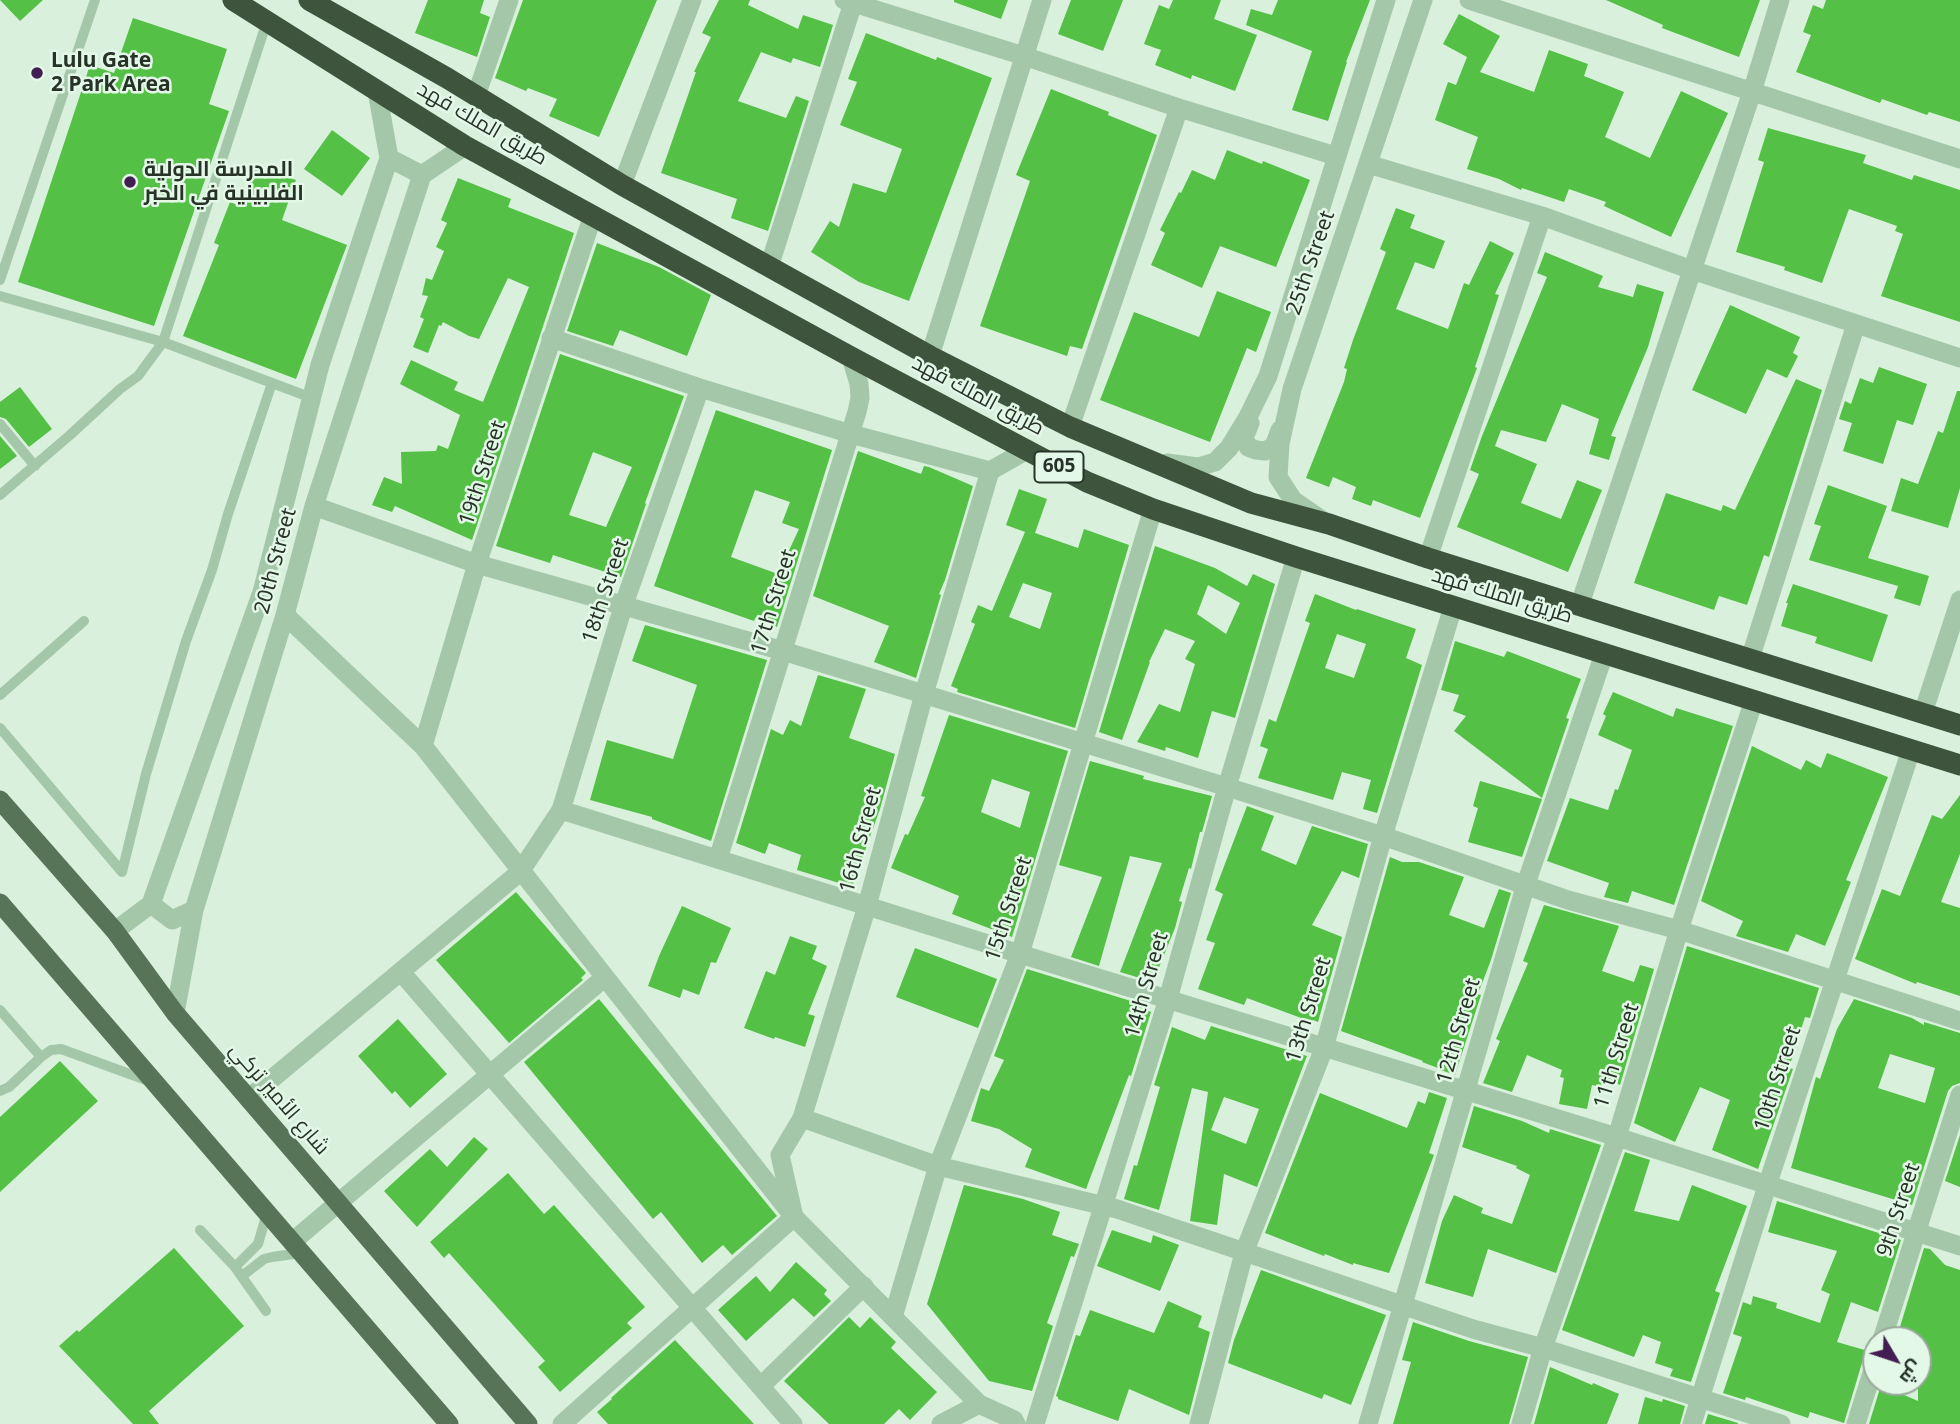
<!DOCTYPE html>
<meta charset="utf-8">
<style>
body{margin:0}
#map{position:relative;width:1960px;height:1424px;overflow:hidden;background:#d8f0dc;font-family:"Noto Sans",Cairo,sans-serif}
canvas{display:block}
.north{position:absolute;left:1862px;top:1326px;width:70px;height:70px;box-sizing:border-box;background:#e4f8e8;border:2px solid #98a99a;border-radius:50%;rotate:129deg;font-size:19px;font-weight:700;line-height:28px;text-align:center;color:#273326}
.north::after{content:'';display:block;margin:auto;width:24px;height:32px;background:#431e52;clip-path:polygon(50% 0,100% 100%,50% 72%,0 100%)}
</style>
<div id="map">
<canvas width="1960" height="1424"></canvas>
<div class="north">ش</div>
</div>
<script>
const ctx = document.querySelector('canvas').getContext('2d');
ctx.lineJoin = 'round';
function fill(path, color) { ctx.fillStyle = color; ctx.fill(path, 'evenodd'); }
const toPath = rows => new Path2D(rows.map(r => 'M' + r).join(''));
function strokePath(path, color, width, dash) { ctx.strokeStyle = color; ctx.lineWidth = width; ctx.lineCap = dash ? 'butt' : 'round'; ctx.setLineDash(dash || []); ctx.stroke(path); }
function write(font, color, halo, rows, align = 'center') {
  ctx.font = font + ' "Noto Sans",Cairo,sans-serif'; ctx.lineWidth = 5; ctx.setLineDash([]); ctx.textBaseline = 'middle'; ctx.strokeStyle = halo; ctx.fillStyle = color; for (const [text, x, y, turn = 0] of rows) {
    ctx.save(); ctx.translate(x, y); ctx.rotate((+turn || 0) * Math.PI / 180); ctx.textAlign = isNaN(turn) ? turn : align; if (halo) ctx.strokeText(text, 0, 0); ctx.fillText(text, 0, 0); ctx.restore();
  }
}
fill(toPath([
 [0,0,43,0,20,21],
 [428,0,484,0,480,13,490,17,477,57,415,33],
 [523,0,657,0,599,137,549,116,557,99,528,88,526,91,495,78],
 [719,0,750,0,748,5,798,29,803,15,833,25,820,67,793,58,791,63,761,52,738,101,786,118,796,96,809,101,768,231,731,218,737,199,661,173,696,72,694,72,711,37,702,33],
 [954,0,1008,0,1001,19,954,2],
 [1071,0,1123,0,1103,51,1058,34],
 [1173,0,1221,0,1214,19,1257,35,1235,91,1192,75,1191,79,1155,65,1161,50,1144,44,1159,5,1169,9],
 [1278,0,1370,0,1346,62,1347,62,1328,121,1292,110,1312,51,1246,25,1251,9,1272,15],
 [1606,0,1760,0,1739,57,1662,28,1663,25],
 [1826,0,1960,0,1960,122,1929,112,1927,115,1882,99,1880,103,1796,72,1811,35,1803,32,1813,5,1823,9],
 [1459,14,1500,36,1480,72,1534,92,1549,50,1588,64,1584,76,1624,92,1605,137,1650,158,1681,91,1728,113,1671,237,1604,206,1606,202,1569,189,1564,202,1522,188,1521,190,1499,179,1467,169,1478,137,1435,120,1448,82,1456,85,1467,57,1443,44],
 [133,18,227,49,209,104,229,111,154,326,18,282,90,65,114,73],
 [866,33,936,60,937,57,992,78,909,301,859,282,811,252,830,221,839,227,853,183,886,193,902,149,840,125,857,82,848,79],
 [1051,89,1109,112,1108,115,1157,135,1082,349,1070,346,1067,356,980,326,1030,181,1016,175],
 [1768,128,1866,155,1863,163,1912,180,1914,175,1960,190,1960,322,1881,296,1903,234,1895,231,1897,226,1849,209,1822,283,1784,270,1785,267,1736,252,1764,162,1758,160],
 [332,130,370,158,342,196,304,169],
 [1227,150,1262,164,1263,161,1310,180,1276,267,1220,246,1202,288,1151,265,1165,233,1160,230,1179,192,1181,193,1192,170,1215,180],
 [254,165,296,180,282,220,347,245,296,379,183,336,219,245,214,243,230,202,240,206],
 [458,178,511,199,508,207,574,233,472,540,395,506,392,512,372,505,384,477,402,484,401,452,436,451,438,445,448,449,460,415,400,384,411,360,458,382,454,390,483,402,529,287,508,278,479,339,469,336,443,322,441,326,439,325,428,353,413,347,424,319,420,317,428,296,422,295,426,278,432,280,444,251,436,247,447,223,441,220],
 [1396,208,1415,215,1410,228,1445,241,1434,269,1415,262,1396,309,1448,329,1464,283,1469,285,1490,241,1514,253,1495,294,1499,295,1475,367,1477,368,1420,518,1373,500,1371,506,1352,499,1356,487,1333,477,1329,487,1306,478,1344,382,1347,369,1344,368,1353,340,1386,252,1380,249],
 [597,243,659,267,711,295,687,356,620,330,613,346,567,331],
 [1545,252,1603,276,1598,287,1633,297,1637,284,1664,292,1648,347,1611,436,1616,437,1609,460,1589,454,1599,419,1562,404,1546,442,1501,430,1495,446,1537,464,1521,503,1561,519,1577,480,1602,490,1568,572,1457,527,1479,474,1470,470,1482,436,1547,277,1537,273],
 [1217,291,1271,312,1256,352,1247,348,1210,442,1100,400,1134,312,1199,337],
 [1730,305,1800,337,1793,353,1798,356,1787,378,1767,369,1746,414,1692,390],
 [560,354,684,396,645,503,646,504,621,577,553,555,550,563,496,546],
 [593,452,632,467,606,527,569,515],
 [1879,367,1927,384,1913,425,1897,420,1883,464,1843,451,1852,423,1839,419,1845,401,1851,404,1860,378,1873,383],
 [1796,379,1822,390,1769,557,1764,555,1747,605,1719,596,1714,610,1634,583,1666,493,1721,511,1723,505,1735,510],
 [20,387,52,429,29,447,6,419,0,417,0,402],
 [1957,391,1960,391,1960,488,1948,528,1891,511,1901,478,1918,484,1938,431,1943,433],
 [716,410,832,450,777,627,756,617,754,621,654,586],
 [755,490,790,502,782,523,799,529,778,574,731,557],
 [0,436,17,456,0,469],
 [858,451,921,474,924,466,929,467,973,486,945,580,939,594,941,595,916,678,874,662,889,626,813,596],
 [1828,485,1887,506,1868,558,1929,576,1920,606,1894,598,1898,586,1809,560,1821,526,1814,524],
 [1019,489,1047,499,1035,533,1078,548,1084,529,1129,545,1075,728,957,692,958,689,951,686,975,624,971,622,978,605,992,611,1025,532,1006,525],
 [1023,583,1052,593,1040,629,1009,617],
 [1155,546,1215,568,1247,586,1253,574,1275,584,1235,718,1212,711,1198,758,1166,747,1165,751,1137,742,1159,704,1180,712,1195,664,1185,659,1195,641,1165,629,1149,662,1150,662,1122,740,1099,732],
 [1208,585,1240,603,1226,634,1197,614],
 [1793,584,1888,615,1872,662,1815,643,1817,637,1781,626,1788,603,1786,603],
 [1315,594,1356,610,1357,609,1416,629,1406,658,1422,665,1377,813,1363,809,1371,780,1342,772,1333,800,1258,778,1268,749,1260,746,1269,719,1276,722,1310,623,1305,621],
 [1337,634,1366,644,1354,678,1325,668],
 [645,625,767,660,711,841,652,819,652,817,590,800,607,740,673,759,697,685,632,661],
 [1455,641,1504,657,1507,651,1581,679,1566,718,1569,719,1542,798,1454,731,1466,716,1453,711,1459,695,1441,690],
 [818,675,866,689,849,738,895,754,880,809,852,887,797,870,801,855,769,843,765,854,736,843,771,729,783,735,790,720,801,726],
 [1613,692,1673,717,1676,708,1733,726,1674,905,1632,891,1628,903,1604,897,1609,883,1547,861,1570,798,1608,810,1615,789,1618,790,1632,750,1598,735,1606,716,1603,714],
 [949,715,1068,751,1012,937,952,914,959,896,891,868,905,834,908,835,925,797,921,796],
 [992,779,1030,792,1020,828,981,812],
 [1752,746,1801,770,1806,760,1821,768,1827,753,1888,777,1846,880,1851,882,1825,946,1796,934,1788,952,1736,936,1743,921,1701,901],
 [1090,761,1144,776,1143,779,1212,796,1202,832,1200,832,1191,869,1189,868,1179,901,1182,902,1175,928,1153,982,1120,972,1162,863,1130,856,1099,966,1071,957,1102,877,1059,865],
 [1480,781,1542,799,1522,857,1468,842,1478,808,1473,806],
 [1960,795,1960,854,1941,902,1960,908,1960,996,1917,982,1916,984,1855,959,1882,889,1900,896,1932,815,1942,819],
 [1247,806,1274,816,1261,850,1296,865,1312,826,1368,844,1359,878,1342,871,1312,925,1342,937,1318,1022,1313,1020,1312,1022,1247,998,1244,1005,1198,989,1215,943,1206,940,1223,894,1215,890],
 [1390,857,1402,862,1419,862,1464,877,1449,915,1484,928,1499,889,1511,893,1491,960,1478,994,1481,995,1455,1075,1438,1069,1438,1068,1422,1062,1423,1061,1341,1031],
 [516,892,586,973,581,978,583,980,509,1043,436,960],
 [1544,905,1619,926,1602,971,1634,982,1640,965,1654,969,1620,1085,1604,1077,1602,1087,1592,1085,1587,1109,1559,1104,1564,1078,1560,1077,1562,1070,1527,1055,1512,1092,1483,1083,1500,1041,1496,1039,1528,963,1523,961],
 [682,906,731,928,716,963,711,962,699,995,683,989,680,998,648,986,659,956],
 [790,936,817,946,812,959,827,966,808,1014,815,1016,805,1047,775,1037,774,1039,744,1028,766,971,775,975],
 [1687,946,1819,988,1810,1018,1805,1017,1789,1068,1793,1069,1758,1169,1712,1150,1730,1100,1700,1087,1675,1142,1634,1123],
 [915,948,997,979,978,1028,896,997],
 [1027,969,1144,1005,1143,1008,1151,1012,1131,1076,1129,1075,1086,1189,1025,1167,1032,1149,999,1129,971,1121,981,1088,989,1091,1004,1060,994,1056],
 [599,999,777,1216,732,1255,723,1245,702,1263,661,1212,653,1219,524,1062],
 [1854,999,1912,1018,1924,1025,1924,1022,1960,1033,1960,1083,1952,1086,1948,1091,1912,1205,1791,1168,1816,1077,1820,1079,1837,1029],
 [1890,1054,1935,1068,1925,1103,1878,1088],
 [398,1019,447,1074,410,1108,395,1091,392,1094,358,1056],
 [1211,1026,1307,1056,1257,1187,1224,1174,1217,1225,1190,1221,1208,1092,1192,1088,1159,1210,1124,1199,1134,1165,1137,1166,1160,1087,1154,1085,1172,1027,1205,1040],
 [1224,1097,1259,1109,1246,1144,1211,1130],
 [60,1061,98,1101,0,1192,0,1117],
 [1429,1092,1447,1098,1429,1153,1434,1155,1389,1273,1353,1263,1353,1265,1325,1254,1324,1256,1265,1233,1320,1093,1407,1128,1418,1101,1425,1104],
 [1474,1106,1522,1121,1549,1133,1550,1129,1601,1145,1556,1273,1488,1249,1473,1297,1425,1283,1442,1221,1454,1195,1483,1208,1481,1213,1512,1224,1530,1175,1516,1168,1517,1166,1462,1147],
 [1960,1135,1960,1187,1945,1181],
 [474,1137,488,1149,417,1227,384,1191,430,1149,447,1167],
 [1625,1152,1650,1160,1634,1211,1679,1221,1692,1185,1747,1206,1715,1291,1720,1293,1691,1382,1670,1376,1673,1369,1655,1363,1661,1342,1643,1335,1634,1357,1562,1330],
 [508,1173,544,1214,554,1205,645,1307,627,1323,632,1328,560,1392,538,1367,545,1361,449,1253,444,1258,430,1242],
 [964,1185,1023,1199,1060,1212,1052,1235,1079,1244,1074,1257,1071,1256,1047,1323,1053,1326,1032,1391,989,1381,927,1304],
 [1777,1201,1901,1240,1878,1312,1851,1302,1837,1342,1868,1351,1864,1356,1844,1423,1810,1412,1808,1418,1746,1397,1745,1400,1723,1393,1742,1337,1733,1334,1743,1302,1751,1305,1753,1296,1777,1303,1776,1308,1820,1323,1830,1294,1821,1290,1837,1251,1768,1232],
 [1112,1230,1151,1243,1153,1235,1179,1245,1160,1291,1097,1266],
 [174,1248,244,1326,149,1411,159,1424,133,1424,59,1346,77,1330,79,1332],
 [1924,1248,1930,1249,1945,1265,1960,1270,1960,1424,1869,1424,1881,1385,1918,1401,1918,1340,1896,1340],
 [796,1262,827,1290,824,1294,831,1301,814,1317,793,1298,746,1341,718,1310,756,1276,770,1292],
 [1261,1270,1386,1315,1351,1405,1324,1394,1322,1399,1228,1363,1234,1340],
 [1168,1301,1202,1316,1198,1327,1210,1332,1189,1415,1129,1389,1118,1421,1058,1399,1058,1397,1056,1396,1076,1335,1080,1336,1090,1310,1154,1333],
 [849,1317,860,1328,870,1317,896,1342,891,1348,937,1392,910,1420,899,1409,884,1424,829,1424,784,1381],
 [1413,1322,1469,1341,1528,1357,1509,1424,1393,1424,1411,1362,1402,1360],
 [675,1340,754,1424,608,1424,597,1412,612,1399,611,1398],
 [1550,1367,1592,1385,1593,1383,1619,1394,1607,1424,1534,1424],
 [1645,1397,1662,1402,1663,1399,1685,1406,1680,1424,1638,1424],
 [1708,1414,1738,1423,1738,1424,1705,1424]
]), '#54c046');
strokePath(toPath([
 [0,280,95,0],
 [0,296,163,342,272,383,228,514,212,570,186,641,146,774,122,872,0,728],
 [272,383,312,398],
 [0,424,35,466],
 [0,495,70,435,120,389,138,376,163,342,267,21],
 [0,695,84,621],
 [0,1010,41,1057],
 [0,1091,9,1087,41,1057,51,1050,61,1049,149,1081],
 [200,1230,235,1267,266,1311],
 [235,1267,258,1244,267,1213],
 [242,1276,264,1259,272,1257,301,1253]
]), '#a5c7a9', 10);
strokePath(toPath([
 [844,0,1024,56,1179,108,1336,156],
 [1469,0,1960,159],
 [476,96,509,0],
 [389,158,422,175],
 [1368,164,1542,216,1692,270,1960,358],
 [622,185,692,0],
 [769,267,853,3],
 [551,338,700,388,851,434,990,471,1027,450],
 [930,356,1042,0],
 [1250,423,1244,438,1248,447,1256,450,1265,451,1274,446,1280,430],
 [1070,427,1179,108],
 [1167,463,1198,467,1215,462,1229,448,1248,417,1268,376,1386,0],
 [314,506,477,564,783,651,1227,787,1383,836,1568,900,1679,930,1960,1021],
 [1322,520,1293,500,1278,477,1280,444,1292,389,1423,0],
 [1428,558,1542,216],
 [1580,604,1752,92,1780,0],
 [285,615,423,746,794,1217,979,1404,1014,1420,1016,1424],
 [1750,659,1856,324],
 [1923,713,1960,600],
 [423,746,477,564,593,215],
 [561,810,623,607,700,388],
 [718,859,857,412,860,398,859,384,851,357],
 [151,904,172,920,194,910],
 [115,931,151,904,262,592,320,365,389,158,377,91],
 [401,972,793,1424],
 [175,1013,194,910,285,615,314,506,422,175,465,146],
 [249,1098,520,872,561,810,1020,954,1617,1137,1960,1246],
 [802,1118,938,1166,1117,1209,1473,1329,1543,1348,1781,1424],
 [292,1242,604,978],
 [893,1317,938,1166,1020,954,1153,509],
 [1882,1340,1960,1095],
 [761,1386,864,1286],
 [562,1424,794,1217,780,1155,802,1118,867,906,924,694,990,471],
 [941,1424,979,1404],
 [1035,1424,1168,999,1227,787,1296,557],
 [1199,1424,1244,1253,1324,1048,1383,836,1453,607],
 [1368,1424,1526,884,1604,654],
 [1521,1424,1543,1348,1617,1137,1679,930,1754,700],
 [1692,1424,1767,1186,1911,750],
 [1856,1424,1876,1360]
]), '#a5c7a9', 19);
strokePath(toPath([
 [0,800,115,931,175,1013,528,1424],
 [0,903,449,1424]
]), '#587458', 19);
strokePath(toPath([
 [233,0,465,146,851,357,1087,482,1153,509,1296,557,1960,765],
 [309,0,447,78,622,185,930,356,1070,427,1251,503,1329,524,1428,558,1960,725]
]), '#3e543d', 21);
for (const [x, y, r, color] of [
 [37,73,7,"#431e52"],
 [130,182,7,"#431e52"]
]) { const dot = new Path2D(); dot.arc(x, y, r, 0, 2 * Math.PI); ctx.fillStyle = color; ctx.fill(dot); strokePath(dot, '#e4f8e8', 2.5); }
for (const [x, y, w] of [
 [1059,467,49]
]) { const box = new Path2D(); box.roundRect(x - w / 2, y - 15.5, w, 31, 5); ctx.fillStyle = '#e4f8e8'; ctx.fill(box); strokePath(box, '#273326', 2); }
write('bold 19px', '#273326', null, [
 ["605",1059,467]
]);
write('bold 21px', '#273326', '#e4f8e8', [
 ["Lulu Gate",51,61],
 ["2 Park Area",51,85],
 ["المدرسة الدولية",144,170],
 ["الفلبينية في الخبر",144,194]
], 'left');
write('21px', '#273326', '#e4f8e8', [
 ["طريق الملك فهد",482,124,30],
 ["25th Street",1311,263,-71],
 ["طريق الملك فهد",978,396,28],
 ["19th Street",483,473,-72],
 ["20th Street",276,561,-75],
 ["18th Street",606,591,-72],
 ["طريق الملك فهد",1502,596,17],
 ["17th Street",774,602,-73],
 ["16th Street",861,840,-75],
 ["15th Street",1009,909,-72],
 ["14th Street",1147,985,-74],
 ["13th Street",1309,1010,-73],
 ["12th Street",1459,1031,-74],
 ["11th Street",1617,1056,-73],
 ["10th Street",1778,1079,-72],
 ["شارع الأمير تركي",279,1099,49],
 ["9th Street",1899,1210,-72]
]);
</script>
